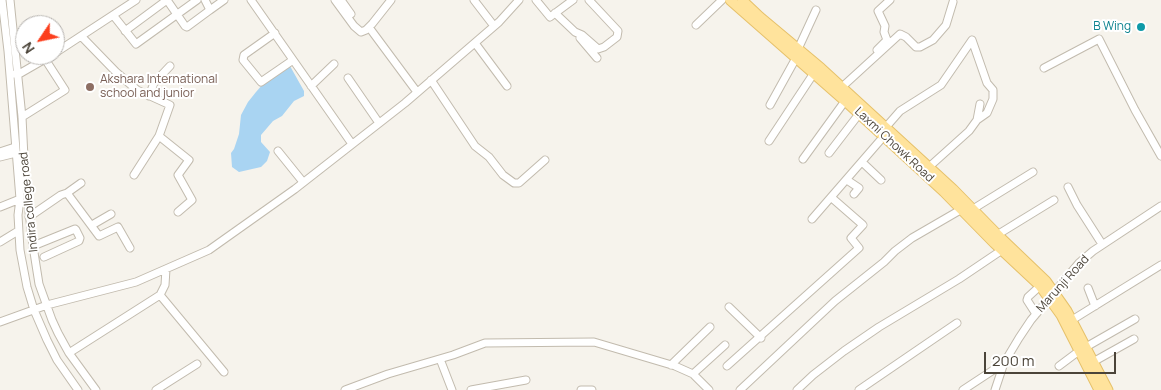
<!DOCTYPE html>
<style>
body{margin:0}
#map{position:relative;width:1161px;height:390px;overflow:hidden;background:#f6f3ec;font-family:Manrope,sans-serif}
canvas{display:block}
.north{position:absolute;left:15px;top:15px;width:50px;height:50px;box-sizing:border-box;background:#fff;border:1px solid #b7b4b0;border-radius:50%;rotate:236deg;font-size:14px;font-weight:700;line-height:20px;text-align:center;color:#4b4439}
.north::after{content:'';display:block;margin:auto;width:18px;height:22px;background:#fc3f1d;clip-path:polygon(50% 0,100% 100%,50% 72%,0 100%)}
.scale{position:absolute;left:984px;top:352px;width:132px;height:22px;box-sizing:border-box;border:2px solid #4b4439;border-top:0;padding-left:6px;font-size:15px;line-height:18px;white-space:nowrap;color:#4b4439;-webkit-text-stroke:4px #fff;paint-order:stroke}
</style>
<div id="map">
<canvas width="1161" height="390"></canvas>
<div class="north">N</div>
<div class="scale">200 m</div>
</div>
<script>
const ctx = document.querySelector('canvas').getContext('2d');
ctx.lineJoin = 'round';
function fill(path, color) { ctx.fillStyle = color; ctx.fill(path, 'evenodd'); }
const toPath = rows => new Path2D(rows.map(r => 'M' + r).join(''));
function strokePath(path, color, width, dash) { ctx.strokeStyle = color; ctx.lineWidth = width; ctx.lineCap = dash ? 'butt' : 'round'; ctx.setLineDash(dash || []); ctx.stroke(path); }
function write(font, color, halo, rows, align = 'center') {
  ctx.font = font + ' Manrope,sans-serif'; ctx.lineWidth = 4; ctx.setLineDash([]); ctx.textBaseline = 'middle'; ctx.strokeStyle = halo; ctx.fillStyle = color; for (const [text, x, y, turn = 0] of rows) {
    ctx.save(); ctx.translate(x, y); ctx.rotate((+turn || 0) * Math.PI / 180); ctx.textAlign = isNaN(turn) ? turn : align; if (halo) ctx.strokeText(text, 0, 0); ctx.fillText(text, 0, 0); ctx.restore();
  }
}
fill(toPath([
 [290,66,304,91,304,96,294,101,282,116,273,121,261,135,261,142,270,152,267,161,261,167,239,172,232,167,231,153,234,149,239,134,241,115,248,102,256,92,263,84]
]), '#a9d4f2');
const minor = toPath([
 [2,0,8,51,20,199,18,215,20,250,27,287,34,310,47,340,57,360,78,390],
 [10,0,22,117,25,178,33,246,39,284,52,320,58,333,69,353,96,390],
 [251,0,352,144],
 [335,0,354,26,361,32,366,30,372,24,391,0],
 [341,0,351,14],
 [474,0,494,26],
 [536,0,550,17,573,0],
 [210,10,224,0],
 [555,13,575,32,582,35,598,49,604,47,617,37,618,31,589,0],
 [113,15,136,44,197,0],
 [696,25,722,0],
 [371,30,417,92],
 [125,31,167,0,185,26,187,27,210,10,205,0],
 [275,33,244,55,243,60,261,82,293,60],
 [82,37,116,72,137,90,170,105,159,136,134,175],
 [580,38,597,58],
 [475,43,507,86],
 [798,49,816,10],
 [877,50,887,40,884,32,885,26,878,11,890,0],
 [55,53,136,0],
 [1044,68,1099,39,1135,110,1161,156],
 [15,74,19,74,52,55],
 [348,78,379,123],
 [431,80,475,146,489,157,503,175,514,183,519,183,545,160],
 [311,86,334,64],
 [842,87,900,34,906,37,916,47,920,47,933,40,946,25,953,2],
 [149,96,154,83,170,66],
 [770,105,796,58],
 [22,117,65,90,45,59],
 [886,127,900,111,941,85,972,40,987,83,993,90,993,99,987,113,977,120],
 [159,136,189,160,178,175,192,200,178,212],
 [769,141,814,73],
 [278,151,303,182],
 [0,152,15,147],
 [829,153,859,114],
 [0,157,16,153],
 [803,159,845,101],
 [862,162,881,180],
 [929,167,969,131,977,120,980,104],
 [847,180,859,188,854,194],
 [1068,187,1077,205,1102,244],
 [67,193,81,183],
 [0,207,20,199],
 [973,209,1033,172],
 [29,217,61,195,67,193,99,236,118,227,130,248],
 [812,219,884,136],
 [92,225,111,214],
 [997,235,1054,200],
 [0,242,18,231],
 [33,246,75,229,76,230,80,238,79,241,44,257],
 [1088,288,1095,306],
 [160,295,165,285,166,269],
 [729,307,761,338],
 [1036,314,1027,300,1028,297,1040,286],
 [1072,320,1161,265],
 [0,322,47,305,136,282,209,250,295,189,405,103,499,22,519,0],
 [1086,347,1135,319],
 [69,353,160,295,224,372],
 [440,359,452,390],
 [1093,362,1134,339],
 [671,365,710,327],
 [727,366,859,248,851,238,863,225,832,198],
 [1059,366,1079,351],
 [693,374,725,345],
 [156,390,197,364],
 [345,390,388,374,453,355,485,343,594,342,675,366,693,374,709,390],
 [471,390,526,380],
 [581,390,592,390],
 [740,390,835,301,884,262,895,251,912,238,962,209],
 [797,390,813,375,844,351,879,327,959,279,1002,250],
 [859,390,957,323],
 [963,390,1004,363],
 [995,390,1004,363,1019,338,1031,320,1079,263,1093,251,1161,206]
]);
const major = toPath([
 [730,0,845,101,944,192,994,243,1040,286,1061,315,1099,390],
 [742,0,760,17,821,68,953,189,1000,237,1046,281,1067,311,1108,390]
]);
strokePath(minor, '#c2bbae', 9);
strokePath(major, '#e6c16a', 11);
strokePath(minor, '#fff', 7);
strokePath(major, '#ffe39c', 9);
for (const [x, y, r, color] of [
 [1141,27,5,"#0f9aa8"],
 [90,87,5,"#8d6e63"]
]) { const dot = new Path2D(); dot.arc(x, y, r, 0, 2 * Math.PI); ctx.fillStyle = color; ctx.fill(dot); strokePath(dot, '#fff', 2); }
write('12px', '#0d838f', '#fff', [
 ["B Wing",1131,27]
], 'right');
write('12px', '#785e54', '#fff', [
 ["Akshara International",100,80],
 ["school and junior",100,94]
], 'left');
write('12px', '#4b4439', '#fff', [
 ["Laxmi Chowk Road",894,145,43],
 ["Indira college road",29,202,-96],
 ["Marunji Road",1063,284,-48]
]);
</script>
